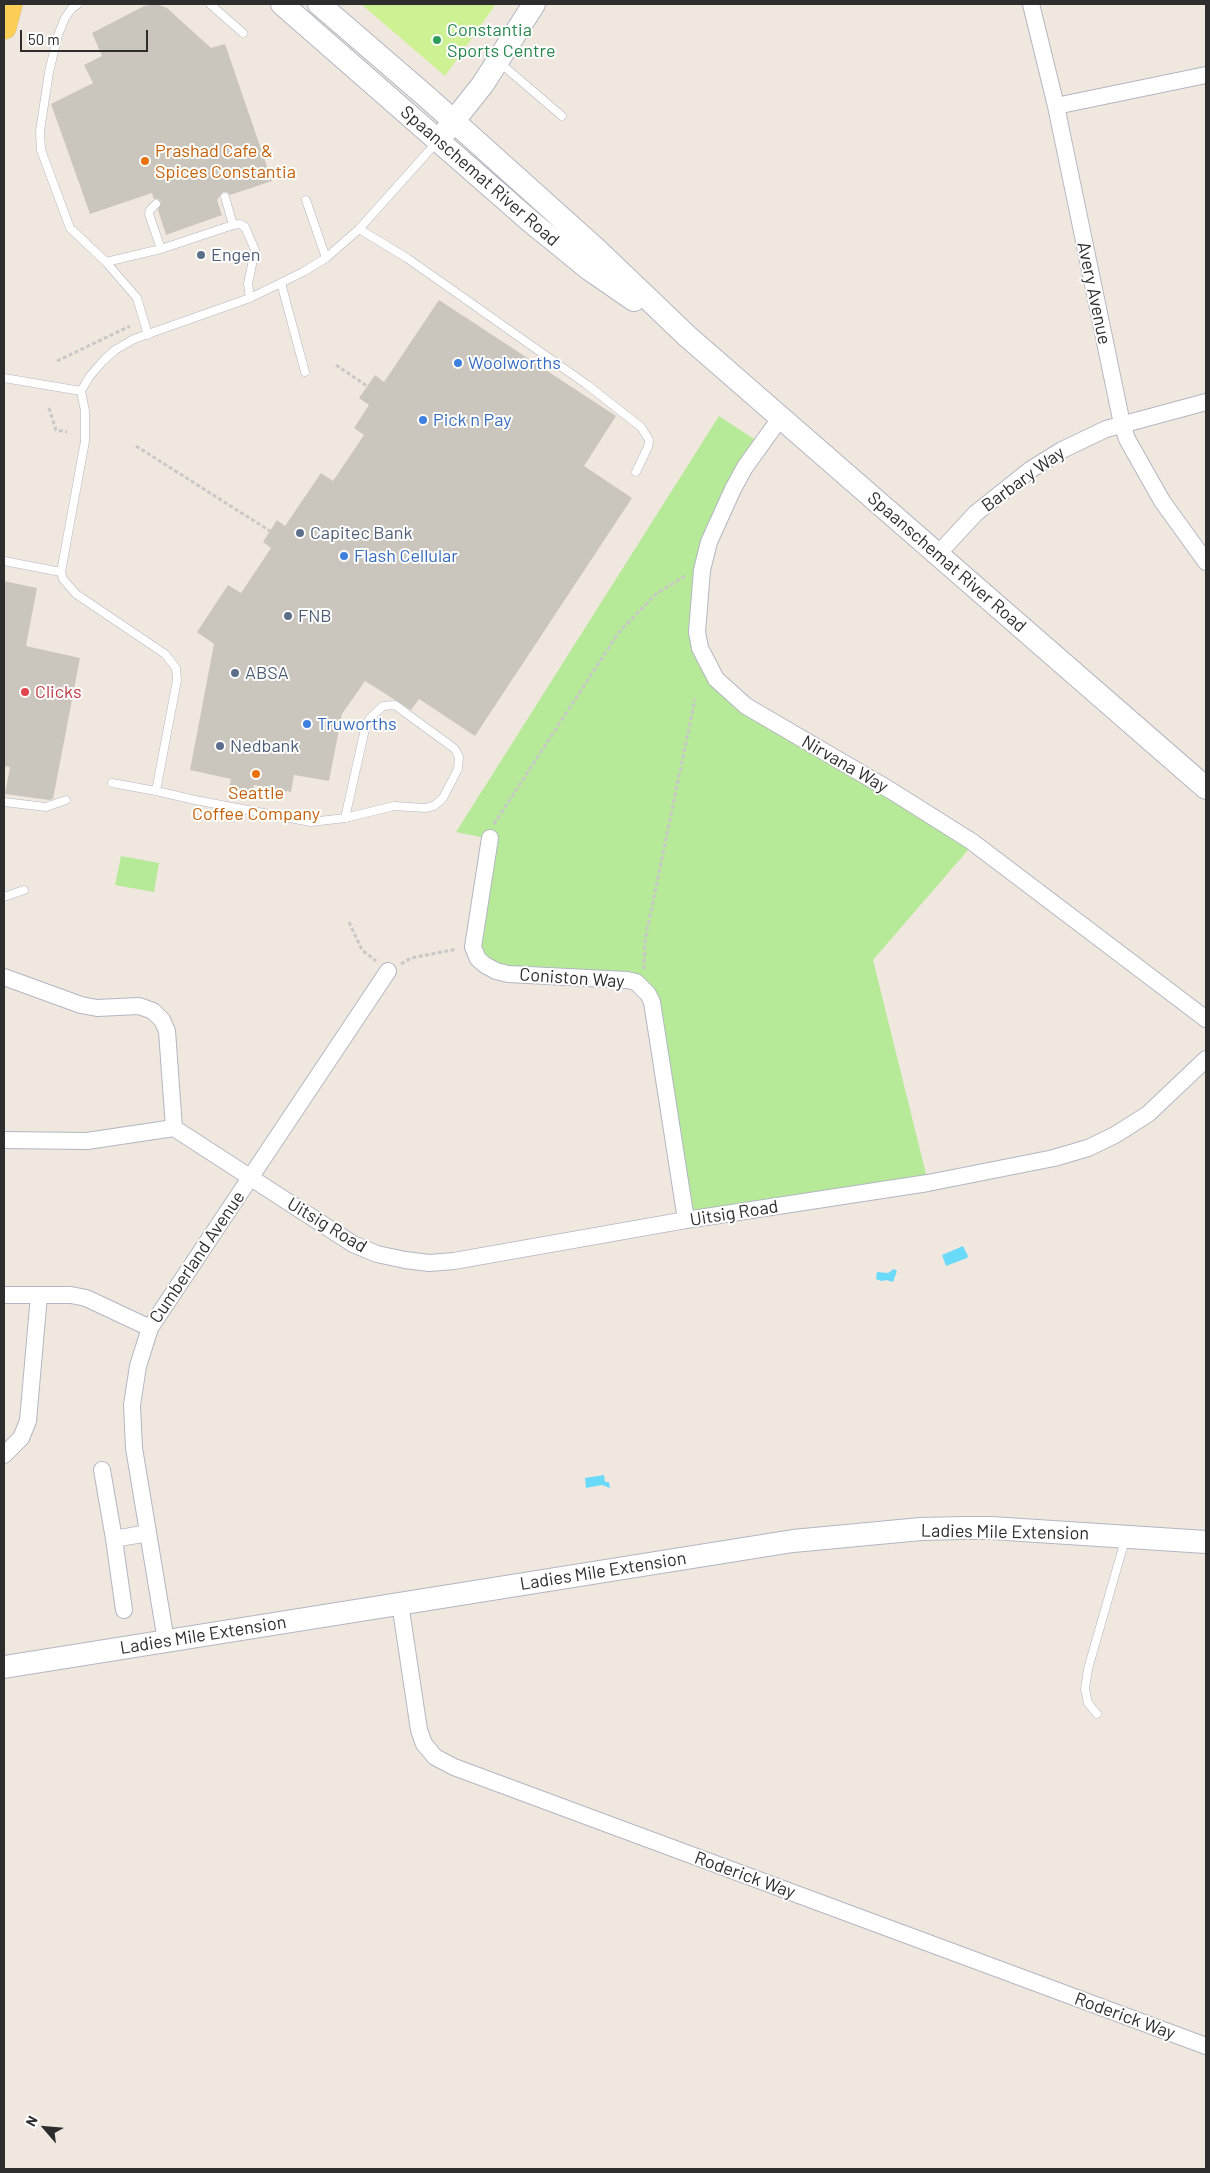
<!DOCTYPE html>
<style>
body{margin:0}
#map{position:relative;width:1210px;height:2173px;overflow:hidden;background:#f0e8df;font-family:Barlow,sans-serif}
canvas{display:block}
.frame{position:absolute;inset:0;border:5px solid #2d2d2d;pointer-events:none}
.north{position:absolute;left:20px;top:2103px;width:50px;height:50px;-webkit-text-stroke:4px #fff;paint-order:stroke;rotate:297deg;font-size:14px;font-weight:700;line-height:20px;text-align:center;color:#2d2d2d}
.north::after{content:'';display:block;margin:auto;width:18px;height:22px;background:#2d2d2d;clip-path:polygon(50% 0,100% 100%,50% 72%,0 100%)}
.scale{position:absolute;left:20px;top:30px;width:128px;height:22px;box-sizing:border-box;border:2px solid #2d2d2d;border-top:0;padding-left:6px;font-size:15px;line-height:18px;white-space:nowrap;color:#2d2d2d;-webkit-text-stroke:4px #fff;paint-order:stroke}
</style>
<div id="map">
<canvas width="1210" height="2173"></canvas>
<div class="frame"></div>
<div class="north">N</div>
<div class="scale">50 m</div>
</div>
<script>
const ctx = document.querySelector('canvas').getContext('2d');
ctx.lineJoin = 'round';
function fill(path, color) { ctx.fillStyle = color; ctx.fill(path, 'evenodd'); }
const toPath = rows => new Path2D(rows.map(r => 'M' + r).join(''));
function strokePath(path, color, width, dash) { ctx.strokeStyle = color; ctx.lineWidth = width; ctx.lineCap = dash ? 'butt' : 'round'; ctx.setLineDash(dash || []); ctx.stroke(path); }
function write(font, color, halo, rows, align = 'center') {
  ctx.font = font + ' Barlow,sans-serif'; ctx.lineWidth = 4; ctx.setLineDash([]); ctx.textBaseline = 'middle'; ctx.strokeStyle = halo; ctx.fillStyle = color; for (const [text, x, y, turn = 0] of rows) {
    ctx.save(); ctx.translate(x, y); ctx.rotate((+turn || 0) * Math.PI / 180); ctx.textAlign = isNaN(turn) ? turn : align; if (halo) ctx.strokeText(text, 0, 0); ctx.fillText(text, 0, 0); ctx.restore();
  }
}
fill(toPath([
 [719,416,760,443,709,553,700,638,719,679,975,842,873,960,927,1178,686,1220,643,987,508,974,478,959,490,839,456,832],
 [121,856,159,863,154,892,115,885]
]), '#b7ea98');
fill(toPath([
 [361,4,496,4,445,76]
]), '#cef293');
fill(toPath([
 [963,1246,968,1256,967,1258,946,1266,942,1255],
 [894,1269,897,1271,893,1282,886,1280,881,1281,876,1279,877,1272,888,1273],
 [604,1475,605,1482,609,1482,610,1488,602,1485,586,1488,585,1478]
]), '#6adafa');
fill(toPath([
 [156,4,167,8,211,48,225,44,272,181,230,195,227,192,223,192,217,200,222,215,166,235,158,210,161,202,158,199,154,199,152,193,90,214,51,104,93,83,84,65,102,56,92,33,144,6],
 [439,300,616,416,584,466,632,498,475,736,419,699,411,710,365,681,342,714,329,781,294,775,291,792,254,785,251,798,228,793,231,779,190,770,214,644,197,632,228,585,241,593,271,548,263,542,277,520,285,526,321,473,333,481,364,435,354,428,369,405,359,398,375,375,384,382],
 [4,581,37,588,26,646,80,658,53,799,49,800,5,794,10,767,4,766]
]), '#cbc6bd');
const lane = toPath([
 [78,4,72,8,65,18,58,35,49,72,40,131,41,150,70,228,106,262,137,298,148,335],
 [210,4,243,33],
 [500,63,562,116],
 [306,200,326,258],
 [233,225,240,224,245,227,255,250,248,284,250,298],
 [359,229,407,258,586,384,641,427,649,440,648,447,636,472],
 [161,249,233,225,225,197],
 [106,262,161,249,149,214,150,210,156,204],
 [281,283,305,372],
 [4,378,81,391,90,376,103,361,115,350,134,339,250,298,303,272,326,258,359,229,437,142],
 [81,391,85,411,85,441,61,572,63,579,76,594,165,654,176,668,177,680,156,791,195,800,311,822,345,818,394,806,425,808,434,806,443,798,458,769,459,757,455,749,395,705,383,706,370,718,365,729,345,818],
 [4,561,61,572],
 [112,783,156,791],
 [4,802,46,807,66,800],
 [4,897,24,890],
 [1097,1714,1088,1703,1085,1689,1088,1669,1125,1540]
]);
const street = toPath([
 [1031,4,1056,106,1122,424,1127,439,1162,501,1206,562],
 [1056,106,1206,75],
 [781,417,745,467,733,489,709,542,702,570,697,632,700,648,716,679,746,706,890,790,971,841,1206,1019],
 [938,554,976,513,1030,470,1062,450,1106,429,1206,402],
 [490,838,473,947,478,959,485,965,496,971,508,974,627,980,636,982,648,994,652,1002,686,1220],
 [4,977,81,1005,97,1008,139,1006,153,1011,162,1020,167,1031,174,1128],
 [4,1140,87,1141,174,1128,353,1244,377,1254,405,1260,429,1263,454,1261,686,1220,928,1183,1054,1158,1088,1148,1115,1135,1148,1114,1206,1059],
 [4,1295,71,1295,86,1298,150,1328],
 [4,1455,21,1438,28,1421,39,1295],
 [102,1470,114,1539,148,1533],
 [114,1539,124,1610],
 [400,1603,419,1730,424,1744,435,1757,454,1767,1206,2046],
 [166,1641,134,1448,132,1405,138,1366,150,1328,388,971]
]);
const secondary = toPath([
 [282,4,530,221,589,269,634,300],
 [319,4,428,98,596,249,687,336,1206,788],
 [445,132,483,84,534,4],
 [4,1667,793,1541,921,1529,962,1528,991,1528,1206,1542]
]);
const primary = toPath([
 [4,27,10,4]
]);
strokePath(lane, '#b3b6c2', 9);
strokePath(street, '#b3b6c2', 18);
strokePath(secondary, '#b3b6c2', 24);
strokePath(primary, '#c8c8c8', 26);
strokePath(toPath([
 [57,361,130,326],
 [336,365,367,386],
 [49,408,56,430,67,432],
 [136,446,270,531],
 [494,824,619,632,656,594,685,576],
 [349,922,362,950,376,961],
 [401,964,411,958,457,949],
 [644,969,645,940,695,699]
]), '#c8c8c8', 3, [4, 2.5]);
strokePath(lane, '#fff', 8);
strokePath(street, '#fff', 16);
strokePath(secondary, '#fff', 22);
strokePath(primary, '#fdcf57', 25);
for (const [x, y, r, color] of [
 [437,40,5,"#2e9e5b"],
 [145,161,5,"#e8710a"],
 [201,255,5,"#5c6f8a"],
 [458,363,5,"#3f7fe0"],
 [423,420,5,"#3f7fe0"],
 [300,533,5,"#5c6f8a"],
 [344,556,5,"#3f7fe0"],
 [288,616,5,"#5c6f8a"],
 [235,673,5,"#5c6f8a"],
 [25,692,5,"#e0444e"],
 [307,724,5,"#3f7fe0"],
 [220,746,5,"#5c6f8a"],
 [256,774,5,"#e8710a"]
]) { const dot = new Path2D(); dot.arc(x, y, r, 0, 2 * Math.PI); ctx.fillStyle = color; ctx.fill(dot); strokePath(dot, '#fff', 2); }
write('18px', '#27864d', '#fff', [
 ["Constantia",447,30],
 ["Sports Centre",447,51]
], 'left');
write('18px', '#c56008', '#fff', [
 ["Prashad Cafe &",155,151],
 ["Spices Constantia",155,172],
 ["Seattle",256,793,"center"],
 ["Coffee Company",256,814,"center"]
], 'left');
write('18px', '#2d2d2d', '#fff', [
 ["Spaanschemat River Road",480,176,41],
 ["Avery Avenue",1094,293,78],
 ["Barbary Way",1023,479,-36],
 ["Spaanschemat River Road",947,562,41],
 ["Nirvana Way",845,764,30],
 ["Coniston Way",572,978,4],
 ["Uitsig Road",734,1213,-9],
 ["Uitsig Road",327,1225,31],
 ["Cumberland Avenue",197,1257,-56],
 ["Ladies Mile Extension",1005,1532,1],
 ["Ladies Mile Extension",603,1571,-9],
 ["Ladies Mile Extension",203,1635,-9],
 ["Roderick Way",745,1875,20],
 ["Roderick Way",1125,2016,20]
]);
write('18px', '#4e5e75', '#fff', [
 ["Engen",211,255],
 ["Capitec Bank",310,533],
 ["FNB",298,616],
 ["ABSA",245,673],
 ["Nedbank",230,746]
], 'left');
write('18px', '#366cbe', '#fff', [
 ["Woolworths",468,363],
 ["Pick n Pay",433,420],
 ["Flash Cellular",354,556],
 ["Truworths",317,724]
], 'left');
write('18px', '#be3a42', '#fff', [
 ["Clicks",35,692]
], 'left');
</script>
